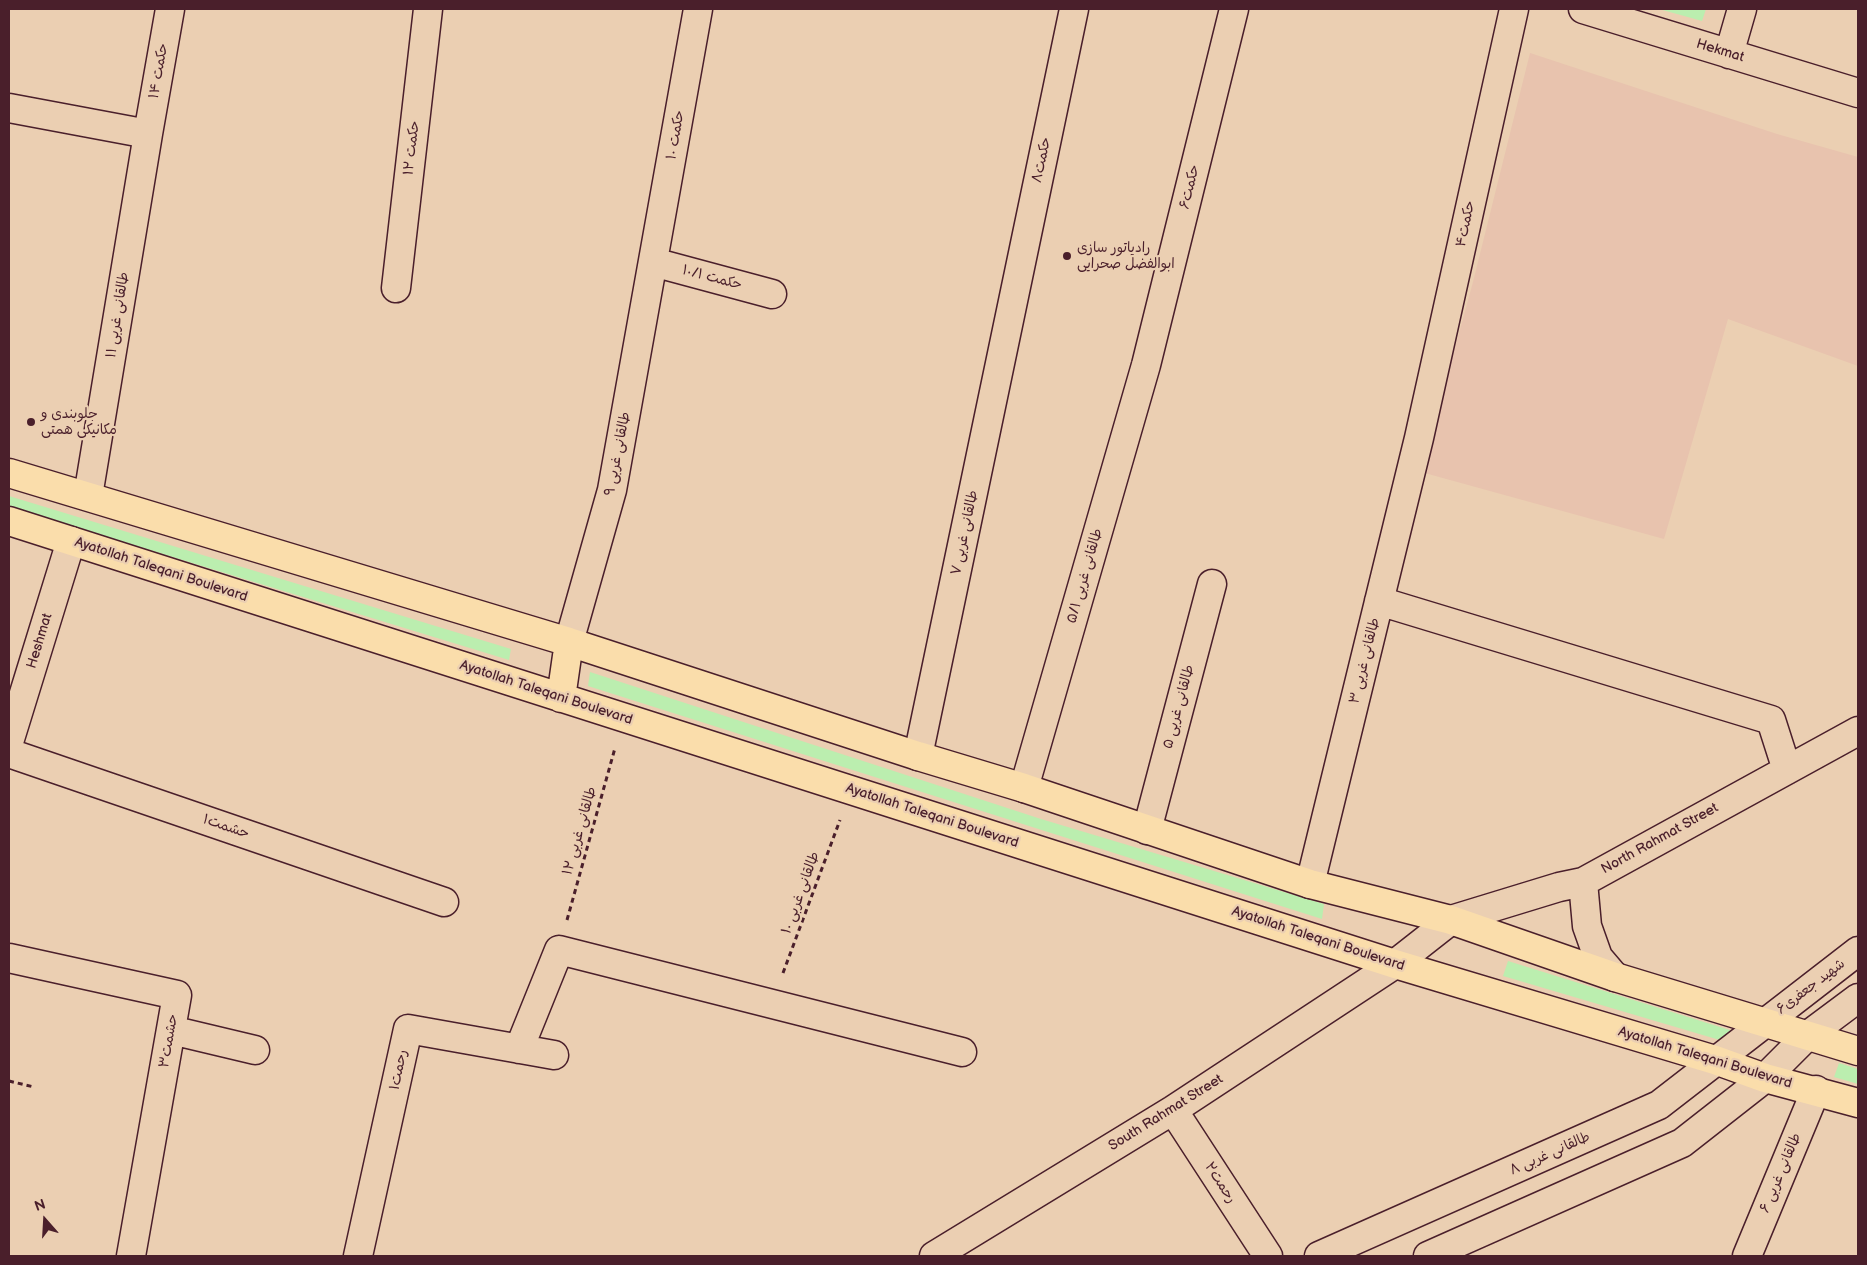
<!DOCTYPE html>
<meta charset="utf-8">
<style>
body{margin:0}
#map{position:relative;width:1867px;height:1265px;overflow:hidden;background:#ebcfb2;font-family:"Balsamiq Sans",sans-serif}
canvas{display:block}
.frame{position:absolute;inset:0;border:10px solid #4a1f2b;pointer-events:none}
.north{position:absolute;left:20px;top:1195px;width:50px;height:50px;-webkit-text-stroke:4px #ebcfb2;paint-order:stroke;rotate:341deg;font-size:14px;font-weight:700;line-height:20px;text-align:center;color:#4a1f2b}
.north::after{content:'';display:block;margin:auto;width:18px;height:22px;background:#4a1f2b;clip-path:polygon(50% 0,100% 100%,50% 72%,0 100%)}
</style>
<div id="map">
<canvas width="1867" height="1265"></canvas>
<div class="frame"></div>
<div class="north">N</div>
</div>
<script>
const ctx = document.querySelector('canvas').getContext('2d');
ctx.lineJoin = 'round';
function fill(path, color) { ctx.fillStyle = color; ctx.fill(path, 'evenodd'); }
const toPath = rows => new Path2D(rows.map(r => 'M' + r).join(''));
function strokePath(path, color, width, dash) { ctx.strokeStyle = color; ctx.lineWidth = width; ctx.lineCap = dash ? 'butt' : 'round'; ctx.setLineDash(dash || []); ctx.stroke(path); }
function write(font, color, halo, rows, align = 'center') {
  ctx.font = font + ' "Balsamiq Sans","Playpen Sans Arabic",sans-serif'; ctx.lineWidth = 4.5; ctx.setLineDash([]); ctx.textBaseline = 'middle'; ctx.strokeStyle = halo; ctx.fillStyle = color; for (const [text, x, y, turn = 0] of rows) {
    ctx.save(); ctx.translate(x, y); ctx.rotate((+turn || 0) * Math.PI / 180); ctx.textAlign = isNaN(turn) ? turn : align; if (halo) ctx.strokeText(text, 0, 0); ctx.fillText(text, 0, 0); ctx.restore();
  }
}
fill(toPath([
 [1530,53,1777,134,1858,157,1858,366,1728,319,1664,539,1421,472,1473,282]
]), '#e8c3ae');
fill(toPath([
 [1659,9,1706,9,1702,21],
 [9,496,511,649,509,660,9,507],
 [590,672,1041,819,1324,904,1322,919,588,686],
 [1508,961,1733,1031,1723,1041,1503,976],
 [1839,1063,1858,1069,1858,1084,1834,1077]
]), '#bbeeaf');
const minor = toPath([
 [1583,9,1858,93],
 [1729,54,1742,9],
 [9,108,148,134],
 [653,262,772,294],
 [396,288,428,9],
 [88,496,148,134,170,9],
 [1379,601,1771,720,1787,770],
 [569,642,612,490,698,9],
 [9,742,71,541],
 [9,753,444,902],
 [918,756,1074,9],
 [1024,788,1146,365,1234,9],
 [1147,830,1212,584],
 [1583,882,1587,926,1598,957,1615,977],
 [1310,884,1419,438,1514,9],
 [9,958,177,995,131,1256],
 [171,1030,255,1050],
 [519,1049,559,950,962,1052],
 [1173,1110,1268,1256],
 [358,1256,408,1029,554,1055],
 [934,1256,1173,1110,1395,964,1451,920,1559,887,1583,882,1858,731],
 [1319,1256,1659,1105,1858,951],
 [1428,1256,1682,1143,1765,1078,1807,1036,1858,998],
 [1747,1256,1816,1090]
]);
const major = toPath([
 [9,473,569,642,918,756,1024,788,1310,884,1451,920,1615,977,1858,1051],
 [9,521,1395,964,1715,1060,1765,1078,1858,1103],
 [561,698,569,642]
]);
strokePath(minor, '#4a1f2b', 31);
strokePath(major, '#4a1f2b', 31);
strokePath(toPath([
 [567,920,615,748],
 [783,973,840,820],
 [9,1081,34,1087]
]), '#4a1f2b', 3, [5, 4]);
strokePath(minor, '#ebcfb2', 28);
strokePath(major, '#faddab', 28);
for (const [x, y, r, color] of [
 [1067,256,5,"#4a1f2b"],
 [31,422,5,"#4a1f2b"]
]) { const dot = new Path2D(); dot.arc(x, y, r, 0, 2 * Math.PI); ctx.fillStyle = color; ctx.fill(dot); strokePath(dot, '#ebcfb2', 2); }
write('14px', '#4a1f2b', '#ebcfb2', [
 ["Hekmat",1720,51,17],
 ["حکمت ۱۴",159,71,-80],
 ["حکمت ۱۰",676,135,-80],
 ["حکمت ۱۲",412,148,-83],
 ["حکمت۸",1042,160,-78],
 ["حکمت۶",1190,187,-76],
 ["حکمت۴",1466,224,-78],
 ["حکمت ۱۰/۱",712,278,15],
 ["طالقانی غربی ۱۱",118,315,-81],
 ["طالقانی غربی ۹",618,454,-79],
 ["طالقانی غربی ۷",965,533,-78],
 ["Ayatollah Taleqani Boulevard",161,570,18],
 ["طالقانی غربی ۵/۱",1085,576,-74],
 ["Heshmat",40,641,-73],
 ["طالقانی غربی ۳",1365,661,-76],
 ["Ayatollah Taleqani Boulevard",546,693,18],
 ["طالقانی غربی ۵",1179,707,-75],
 ["Ayatollah Taleqani Boulevard",932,816,18],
 ["حشمت۱",226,827,19],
 ["طالقانی غربی ۱۲",580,831,-74],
 ["North Rahmat Street",1660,839,-29],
 ["طالقانی غربی ۱۰",801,893,-70],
 ["Ayatollah Taleqani Boulevard",1318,939,18],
 ["شهید جعفری۶",1811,987,-37],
 ["حشمت۳",169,1041,-80],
 ["Ayatollah Taleqani Boulevard",1705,1058,17],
 ["رحمت۱",399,1070,-78],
 ["South Rahmat Street",1166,1113,-32],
 ["طالقانی غربی ۸",1550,1154,-24],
 ["طالقانی غربی ۶",1781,1173,-67],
 ["رحمت۲",1220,1183,57]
]);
write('14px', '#4a1f2b', '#ebcfb2', [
 ["رادیاتور سازی",1077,248],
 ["ابوالفضل صحرایی",1077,264],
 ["جلوبندی و",41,414],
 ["مکانیکی همتی",41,430]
], 'left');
</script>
